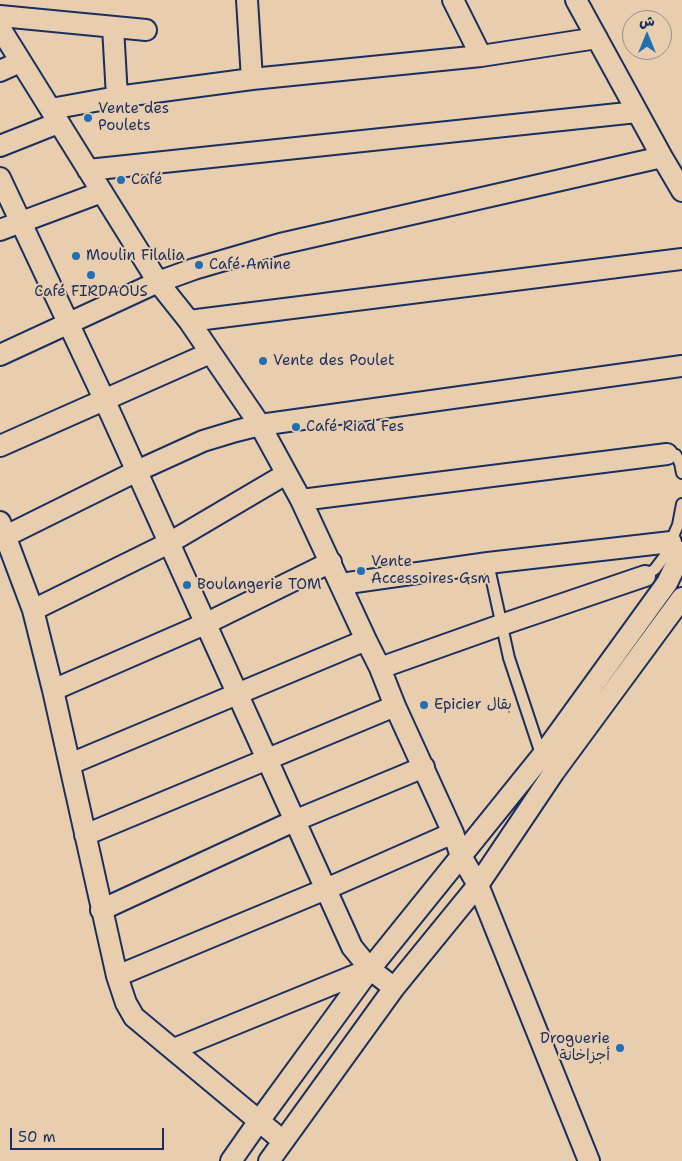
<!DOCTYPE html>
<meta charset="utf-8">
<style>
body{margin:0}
#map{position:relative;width:682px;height:1161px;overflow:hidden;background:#e8ceaf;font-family:"Shantell Sans","Playpen Sans Arabic",sans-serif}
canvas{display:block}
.north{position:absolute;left:622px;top:10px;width:50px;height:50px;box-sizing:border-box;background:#e8ceaf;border:1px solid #968e8f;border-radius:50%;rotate:0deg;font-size:14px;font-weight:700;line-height:20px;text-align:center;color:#1b2f5e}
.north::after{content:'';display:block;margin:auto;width:18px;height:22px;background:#1f6fb2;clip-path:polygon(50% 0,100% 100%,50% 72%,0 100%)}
.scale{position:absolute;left:10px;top:1128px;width:154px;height:22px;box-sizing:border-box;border:2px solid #1b2f5e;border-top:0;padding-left:6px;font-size:15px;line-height:18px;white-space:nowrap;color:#1b2f5e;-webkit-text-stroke:4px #e8ceaf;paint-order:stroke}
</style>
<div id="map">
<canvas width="682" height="1161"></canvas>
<div class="north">ش</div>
<div class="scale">50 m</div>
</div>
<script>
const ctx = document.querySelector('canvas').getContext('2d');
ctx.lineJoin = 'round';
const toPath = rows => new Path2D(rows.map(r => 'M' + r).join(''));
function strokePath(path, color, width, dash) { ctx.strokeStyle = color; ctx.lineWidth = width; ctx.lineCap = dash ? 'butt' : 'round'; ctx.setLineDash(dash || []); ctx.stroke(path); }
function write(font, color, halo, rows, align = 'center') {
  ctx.font = font + ' "Shantell Sans","Playpen Sans Arabic",sans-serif'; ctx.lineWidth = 4; ctx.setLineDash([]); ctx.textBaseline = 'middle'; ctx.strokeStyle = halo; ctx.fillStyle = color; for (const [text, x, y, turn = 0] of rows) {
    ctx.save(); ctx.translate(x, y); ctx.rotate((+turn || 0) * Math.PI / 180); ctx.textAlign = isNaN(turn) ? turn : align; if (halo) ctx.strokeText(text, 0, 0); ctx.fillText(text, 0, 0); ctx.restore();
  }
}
const service = toPath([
 [667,454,676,455,680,463,682,473],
 [488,563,509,658,542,757],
 [645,576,655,569,664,557,678,525,682,504]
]);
const minor = toPath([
 [247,0,252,79],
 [453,0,481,56],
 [576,0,662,157,682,191],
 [0,16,146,30],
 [113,27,117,97],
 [0,28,158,282,189,321,260,425,301,500,366,640,380,668,395,706,453,833,461,856,478,885,589,1161],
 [0,71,20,62],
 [51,109,117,97,252,79,481,56,597,38],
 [0,146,58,123],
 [88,170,637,112],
 [0,178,104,399,352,947,370,969,394,988],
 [0,230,102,192],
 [189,321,682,259],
 [0,355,158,282,194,269,280,244,662,157],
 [0,446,210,353],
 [301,500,667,454],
 [0,522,33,610,53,690,117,976,126,1003,134,1017,283,1141],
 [6,536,137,471,203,441,236,431,260,425,682,366],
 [341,584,488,563,671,542],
 [33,610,169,543,286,474],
 [380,668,501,625,645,576],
 [53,690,207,623,331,562],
 [70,764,366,640],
 [85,835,395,706],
 [101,910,294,821,424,767],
 [117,976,326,889,453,833],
 [174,1049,370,969],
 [231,1161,259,1121,370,969,541,757,667,583,682,552],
 [269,1161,394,988,478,885,554,772,682,598]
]);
strokePath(service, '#1b2f5e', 14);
strokePath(minor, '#1b2f5e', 24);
strokePath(service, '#e8ceaf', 10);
strokePath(minor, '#e8ceaf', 20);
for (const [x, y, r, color] of [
 [88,118,5,"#1f6fb2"],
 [121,180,5,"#1f6fb2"],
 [76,256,5,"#1f6fb2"],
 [199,265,5,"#1f6fb2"],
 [91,275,5,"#1f6fb2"],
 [263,361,5,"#1f6fb2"],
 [296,427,5,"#1f6fb2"],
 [361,571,5,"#1f6fb2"],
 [187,585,5,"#1f6fb2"],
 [424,705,5,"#1f6fb2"],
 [620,1048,5,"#1f6fb2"]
]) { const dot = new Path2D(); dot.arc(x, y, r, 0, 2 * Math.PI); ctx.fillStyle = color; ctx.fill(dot); strokePath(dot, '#e8ceaf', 2); }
write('15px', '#1b2f5e', '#e8ceaf', [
 ["Vente des",98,109],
 ["Poulets",98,126],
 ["Café",131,180],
 ["Moulin Filalia",86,256],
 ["Café Amine",209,265],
 ["Café FIRDAOUS",91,292,"center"],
 ["Vente des Poulet",273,361],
 ["Café Riad Fes",306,427],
 ["Vente",371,562],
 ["Accessoires Gsm",371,579],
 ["Boulangerie TOM",197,585],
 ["Epicier بقال",434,705],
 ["Droguerie",610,1039,"right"],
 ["أجزاخانة",610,1056,"right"]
], 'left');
</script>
